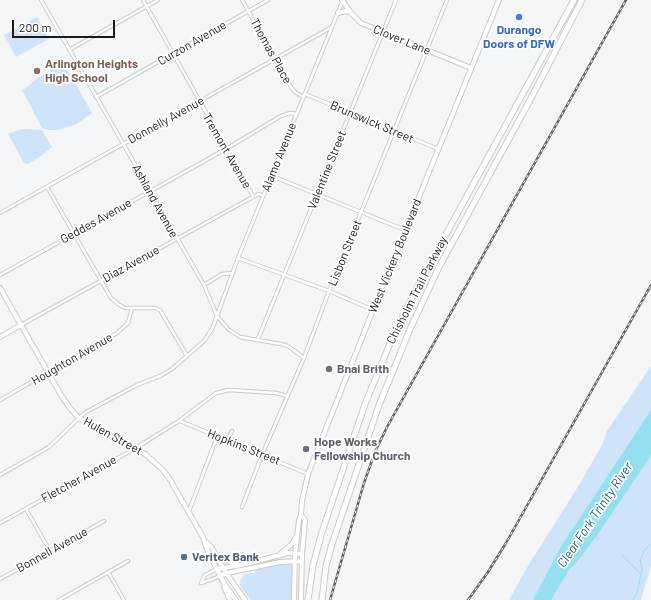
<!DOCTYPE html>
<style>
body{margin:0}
#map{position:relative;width:651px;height:600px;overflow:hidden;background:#f4f6f7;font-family:Barlow,sans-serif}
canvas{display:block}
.scale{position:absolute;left:12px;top:20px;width:103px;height:18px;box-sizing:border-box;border:2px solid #1a1a1b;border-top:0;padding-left:5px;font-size:12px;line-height:14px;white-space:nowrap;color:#1a1a1b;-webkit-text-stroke:3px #fff;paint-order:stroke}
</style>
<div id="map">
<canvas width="651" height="600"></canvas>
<div class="scale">200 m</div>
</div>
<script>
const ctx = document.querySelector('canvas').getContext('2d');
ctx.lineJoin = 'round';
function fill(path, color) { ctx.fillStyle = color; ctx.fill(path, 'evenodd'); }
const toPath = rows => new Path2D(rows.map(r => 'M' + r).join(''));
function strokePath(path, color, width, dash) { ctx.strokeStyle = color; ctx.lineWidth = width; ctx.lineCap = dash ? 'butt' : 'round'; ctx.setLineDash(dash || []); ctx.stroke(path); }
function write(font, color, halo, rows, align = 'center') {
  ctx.font = font + ' Barlow,sans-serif'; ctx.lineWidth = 3.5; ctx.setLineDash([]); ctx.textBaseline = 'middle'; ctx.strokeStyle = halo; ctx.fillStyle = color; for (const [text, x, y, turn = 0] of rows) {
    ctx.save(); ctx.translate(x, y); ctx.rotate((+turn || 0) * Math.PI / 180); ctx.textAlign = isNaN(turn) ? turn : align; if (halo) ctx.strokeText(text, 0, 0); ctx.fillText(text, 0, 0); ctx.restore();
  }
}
fill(toPath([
 [37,17,49,39,16,57,4,35],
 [62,64,65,65,92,113,77,124,58,130,49,130,42,128,22,90,30,85,33,81],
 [24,129,42,130,52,147,40,157,27,164,24,163,8,134,18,130],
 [651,366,651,565,641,600,509,600,526,569,579,485,603,443,607,431],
 [288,563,292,565,294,567,291,600,251,600,240,586,240,581,244,574,248,573,255,573,255,570]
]), '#d0e4f9');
fill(toPath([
 [651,410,651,455,598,534,577,562,569,570,551,600,533,600,560,548]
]), '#94dff0');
strokePath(toPath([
 [595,536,599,539],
 [622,555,640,573],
 [633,600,637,593,642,569,640,560,645,549,651,544]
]), '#94dff0', 1);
const street = toPath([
 [41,0,204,285,217,316,228,329,240,337,281,344,288,346,304,358],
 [143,0,253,196],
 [242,0,291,87,296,93,304,97],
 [69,50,158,0],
 [305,94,438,149],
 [96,97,268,0],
 [272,176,405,230],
 [47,187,111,298,118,304,125,308,155,308,160,310,187,356],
 [0,213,332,27],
 [238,258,329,291,373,310],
 [0,275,226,149,281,116,290,113,297,114],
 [204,285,222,274,233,273],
 [21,325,240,204,259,194,263,196],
 [258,339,396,0],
 [0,400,117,333,128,323,132,308],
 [180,421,308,474],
 [227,441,232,431],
 [0,475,49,447,79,418,86,412,137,385,160,376,172,369,205,340,213,327,238,258,343,0],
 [242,507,262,455,304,358,329,291,447,0],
 [26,509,50,551],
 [189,511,217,437],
 [0,523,136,448,179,421,216,393,229,390,276,393,287,396],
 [108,572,124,600],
 [0,579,104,521],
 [201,583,205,575,217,569],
 [201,583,213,579,221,575],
 [59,600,128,561]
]);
const secondary = toPath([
 [342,0,351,13,361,23,471,68],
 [338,13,346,11,350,12],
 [0,288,61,395,69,407,79,418,103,432,145,454,162,469,169,478,203,537,208,552,225,585,236,600],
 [0,337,21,325],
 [206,542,212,548,226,573,245,600],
 [216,555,227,561,237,564],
 [279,555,292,544,296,537],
 [217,569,242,565,288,553,302,554],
 [221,575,232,572,280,562,302,561],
 [224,587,230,600],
 [294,600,295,554,299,520,301,515,302,501,308,474,373,310,499,0],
 [301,600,302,554,305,520,301,515]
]);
const highway = toPath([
 [308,600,313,565,322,532,365,404,394,334,421,280,574,0],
 [322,600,326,566,332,544,379,405,411,327,439,267,529,102,582,0]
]);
strokePath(street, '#cacbcc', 4.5);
strokePath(secondary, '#cacbcc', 6);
strokePath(highway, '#cacbcc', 7);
strokePath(street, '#fff', 2.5);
strokePath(secondary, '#fff', 4);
strokePath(highway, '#fff', 5);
const rail = toPath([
 [330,600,364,483,375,452,387,427,626,0],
 [468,600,488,572,506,543,651,285]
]);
strokePath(rail, '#616263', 2.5);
strokePath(rail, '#fff', 1, [3]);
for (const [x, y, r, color] of [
 [519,17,4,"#3f7fe0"],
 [37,71,4,"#8d6e63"],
 [329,369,4,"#6b7280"],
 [306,449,4,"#6b7280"],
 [184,557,4,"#5c6f8a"]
]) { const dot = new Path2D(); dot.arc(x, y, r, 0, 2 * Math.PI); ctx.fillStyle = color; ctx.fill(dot); strokePath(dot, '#fff', 1.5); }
write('bold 12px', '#366cbe', '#fff', [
 ["Durango",519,30],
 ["Doors of DFW",519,44]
]);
write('12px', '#1a1a1b', '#fff', [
 ["Clover Lane",402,40,22],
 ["Curzon Avenue",192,43,-30],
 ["Thomas Place",271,51,61],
 ["Donnelly Avenue",166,120,-29],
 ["Brunswick Street",372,122,23],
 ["Tremont Avenue",227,151,60],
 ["Alamo Avenue",279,157,-68],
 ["Valentine Street",327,170,-68],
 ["Ashland Avenue",155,201,61],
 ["Geddes Avenue",96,221,-29],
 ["Lisbon Street",345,253,-68],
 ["West Vickery Boulevard",395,256,-68],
 ["Diaz Avenue",131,264,-29],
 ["Chisholm Trail Parkway",417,290,-63],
 ["Houghton Avenue",72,359,-30],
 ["Hulen Street",113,436,29],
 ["Hopkins Street",244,447,22],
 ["Fletcher Avenue",79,479,-29],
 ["Bonnell Avenue",52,550,-29]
]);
write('bold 12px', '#785e54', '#fff', [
 ["Arlington Heights",45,64],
 ["High School",45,78]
], 'left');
write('bold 12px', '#5b616d', '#fff', [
 ["Bnai Brith",337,369],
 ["Hope Works",314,442],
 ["Fellowship Church",314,456]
], 'left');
write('bold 12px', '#4e5e75', '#fff', [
 ["Veritex Bank",192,557]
], 'left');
write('italic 13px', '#225f6c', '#fff', [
 ["Clear Fork Trinity River",595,515,-56]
]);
</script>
